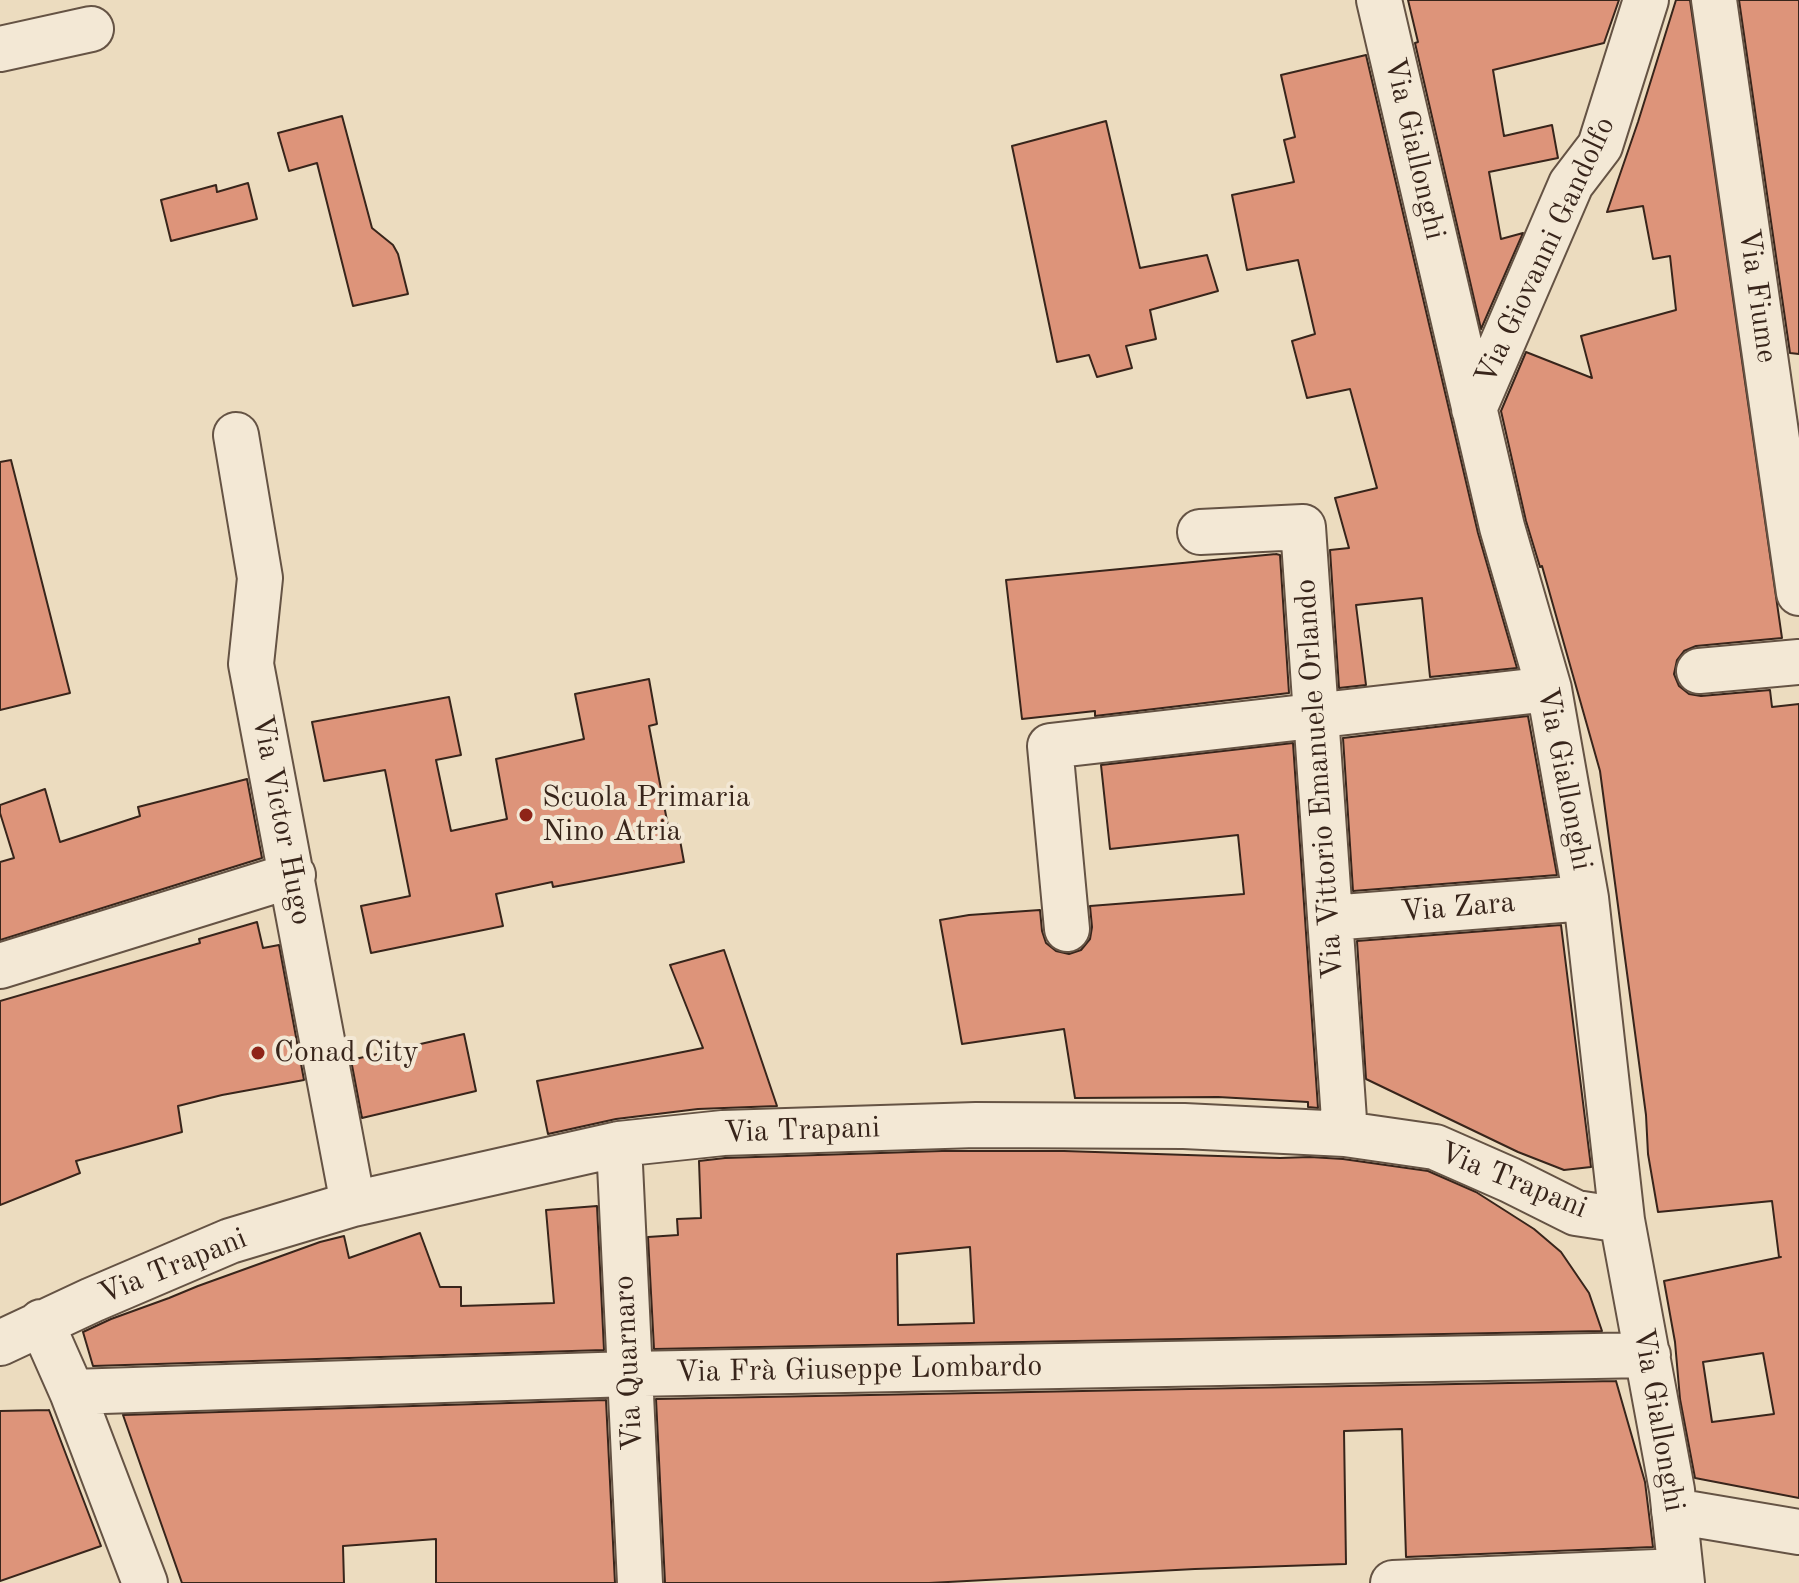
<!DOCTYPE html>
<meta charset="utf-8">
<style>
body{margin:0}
canvas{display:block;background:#ecdcbf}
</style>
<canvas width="1799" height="1583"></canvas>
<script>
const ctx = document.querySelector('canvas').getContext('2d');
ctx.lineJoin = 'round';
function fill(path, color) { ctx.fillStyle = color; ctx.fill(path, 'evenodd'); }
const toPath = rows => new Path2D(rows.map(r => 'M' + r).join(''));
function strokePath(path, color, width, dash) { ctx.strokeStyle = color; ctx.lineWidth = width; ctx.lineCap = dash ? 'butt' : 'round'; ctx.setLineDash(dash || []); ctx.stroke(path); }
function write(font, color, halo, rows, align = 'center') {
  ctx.font = font + ' "Old Standard TT",serif'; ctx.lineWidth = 8; ctx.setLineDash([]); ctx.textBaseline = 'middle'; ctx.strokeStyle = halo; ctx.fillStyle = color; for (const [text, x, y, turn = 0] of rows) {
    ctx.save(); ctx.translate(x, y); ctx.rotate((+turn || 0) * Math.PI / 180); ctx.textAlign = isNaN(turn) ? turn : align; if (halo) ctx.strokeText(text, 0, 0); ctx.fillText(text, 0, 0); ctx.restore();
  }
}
const building = toPath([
 [1408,0,1619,0,1604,43,1493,70,1504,136,1552,125,1558,158,1489,172,1501,239,1523,233,1481,329,1415,43,1418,42,1408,0],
 [1676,0,1690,0,1782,638,1696,646,1684,651,1677,660,1674,674,1679,686,1689,694,1701,696,1770,690,1772,707,1799,704,1799,1498,1695,1478,1680,1399,1675,1342,1664,1281,1781,1257,1779,1257,1772,1201,1658,1212,1648,1154,1646,1115,1600,771,1542,566,1540,567,1526,521,1501,411,1526,352,1592,378,1581,336,1676,310,1670,256,1653,259,1643,206,1607,212,1638,122,1676,0],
 [1763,1353,1774,1414,1712,1422,1703,1362,1763,1353],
 [1739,0,1799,0,1799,354,1790,353,1739,0],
 [1366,55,1478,533,1517,668,1430,677,1422,598,1356,605,1366,685,1339,688,1330,550,1349,548,1335,498,1377,488,1350,389,1307,398,1292,341,1315,334,1298,260,1247,270,1232,195,1294,182,1284,140,1295,137,1281,75,1366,55],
 [342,116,372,228,393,245,398,254,408,294,353,306,317,163,289,171,278,133,342,116],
 [1106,121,1140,268,1207,255,1218,291,1150,310,1156,339,1126,346,1132,368,1097,377,1089,355,1057,362,1012,146,1106,121],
 [248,183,257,219,171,241,161,200,216,185,217,192,248,183],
 [11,460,70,693,0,710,0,462,11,460],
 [1276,554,1280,555,1289,693,1095,716,1095,711,1022,719,1006,580,1276,554],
 [649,679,657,724,649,726,668,826,677,824,684,862,553,887,552,882,496,894,503,926,371,953,361,906,410,896,385,770,324,781,312,722,449,697,461,755,436,760,451,831,507,819,496,759,584,739,575,694,649,679],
 [1528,716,1557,875,1353,891,1343,738,1528,716],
 [1293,743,1318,1108,1308,1107,1308,1102,1218,1097,1075,1098,1064,1029,962,1044,940,920,969,915,1040,910,1042,931,1046,943,1056,951,1069,954,1081,950,1090,939,1092,927,1090,906,1244,894,1238,835,1110,849,1101,765,1293,743],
 [247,779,262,858,0,940,0,862,14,858,0,813,0,805,45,789,60,842,140,816,138,807,247,779],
 [257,922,263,948,279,945,304,1080,222,1095,178,1106,182,1132,76,1161,80,1173,0,1205,0,1001,200,943,199,939,257,922],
 [1561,925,1591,1167,1564,1170,1518,1152,1366,1079,1357,941,1561,925],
 [724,950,777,1106,698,1109,616,1119,548,1134,537,1081,703,1048,670,965,724,950],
 [464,1034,476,1091,362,1118,351,1060,464,1034],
 [942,1151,1064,1151,1280,1158,1310,1157,1343,1159,1428,1171,1476,1192,1534,1229,1561,1252,1589,1293,1602,1331,654,1349,648,1237,678,1235,677,1219,701,1218,699,1161,725,1158,942,1151],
 [970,1247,974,1323,898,1325,897,1254,970,1247],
 [597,1206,604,1350,93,1366,83,1332,111,1319,169,1298,198,1286,320,1242,344,1236,349,1258,420,1233,440,1287,461,1287,461,1306,554,1303,546,1210,597,1206],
 [1616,1381,1645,1482,1653,1547,1406,1557,1402,1429,1344,1431,1346,1564,1195,1569,929,1583,665,1583,656,1399,1616,1381],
 [606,1400,615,1583,436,1583,436,1539,343,1546,344,1583,182,1583,123,1415,606,1400],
 [49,1410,101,1546,0,1581,0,1411,49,1410]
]);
fill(building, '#dd947a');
strokePath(building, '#38251b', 2);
const minor = toPath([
 [1379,0,1502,527,1549,689,1586,898,1622,1220,1672,1490,1682,1583],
 [1714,0,1799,593],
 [0,49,91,29],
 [1474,409,1571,184,1600,146,1646,0],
 [236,435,260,578,251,664,353,1204],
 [1200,532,1303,527,1345,1134],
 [1699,671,1799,662],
 [1330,918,1586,898],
 [1067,929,1050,746,1549,689],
 [0,966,293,875],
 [619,1144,640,1583],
 [41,1322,72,1392,145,1583],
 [0,1343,92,1300,230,1241,353,1204,619,1144,723,1133,976,1125,1184,1126,1345,1134,1435,1147,1510,1180,1576,1213,1622,1220],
 [72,1392,630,1374,1648,1355],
 [1674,1511,1799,1532],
 [1393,1583,1680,1571]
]);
strokePath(minor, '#655344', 48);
strokePath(minor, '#f3e8d5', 44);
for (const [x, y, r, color] of [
 [526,815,8,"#8f2418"],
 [258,1053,8,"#8f2418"]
]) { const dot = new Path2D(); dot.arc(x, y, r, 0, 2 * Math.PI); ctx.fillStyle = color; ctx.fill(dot); strokePath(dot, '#f3e8d5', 3); }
write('30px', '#38251b', '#f3e8d5', [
 ["Via Giallonghi",1414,149,77],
 ["Via Giovanni Gandolfo",1546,251,-65],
 ["Via Fiume",1757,296,82],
 ["Via Vittorio Emanuele Orlando",1320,779,-94],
 ["Via Giallonghi",1564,779,79],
 ["Via Victor Hugo",281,820,79],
 ["Via Zara",1458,908,-5],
 ["Via Trapani",802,1131,-2],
 ["Via Trapani",1513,1181,22],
 ["Via Trapani",173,1267,-22],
 ["Via Quarnaro",629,1363,-93],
 ["Via Frà Giuseppe Lombardo",859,1370,-1],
 ["Via Giallonghi",1658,1420,80]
]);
write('30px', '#38251b', '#f3e8d5', [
 ["Scuola Primaria",542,798],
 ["Nino Atria",542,832],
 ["Conad City",274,1053]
], 'left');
</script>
